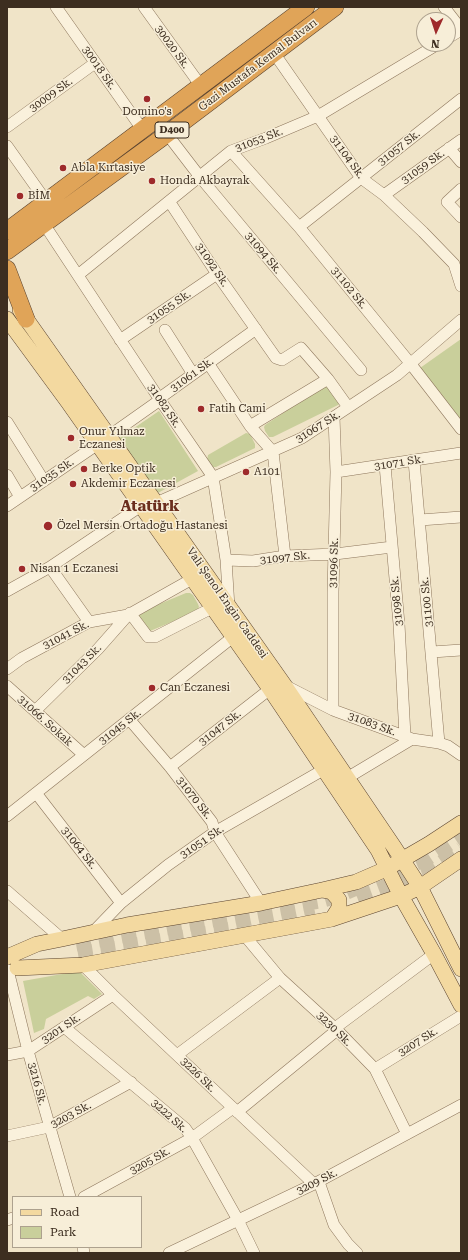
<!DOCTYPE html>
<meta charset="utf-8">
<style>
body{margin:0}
#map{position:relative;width:468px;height:1260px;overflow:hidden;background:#f0e4c8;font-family:"Roboto Serif",serif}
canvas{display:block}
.frame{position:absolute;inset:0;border:8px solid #3d2e20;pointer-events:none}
.legend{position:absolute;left:12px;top:1196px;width:130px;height:52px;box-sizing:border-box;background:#f7eed8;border:1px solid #ada18e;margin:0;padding:5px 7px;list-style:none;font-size:12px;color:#3d2e20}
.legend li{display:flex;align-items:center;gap:8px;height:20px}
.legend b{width:20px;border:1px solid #ada18e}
.north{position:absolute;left:416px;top:12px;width:40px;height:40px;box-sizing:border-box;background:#f7eed8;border:1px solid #ada18e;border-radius:50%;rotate:183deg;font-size:11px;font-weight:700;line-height:16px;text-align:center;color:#3d2e20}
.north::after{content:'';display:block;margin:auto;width:14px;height:18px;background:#9e2a2b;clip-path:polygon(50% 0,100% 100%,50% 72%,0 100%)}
</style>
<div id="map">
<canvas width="468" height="1260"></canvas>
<div class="frame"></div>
<ul class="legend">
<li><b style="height:5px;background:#f3d9a0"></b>Road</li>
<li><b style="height:11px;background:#c9cf9b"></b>Park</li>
</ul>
<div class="north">N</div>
</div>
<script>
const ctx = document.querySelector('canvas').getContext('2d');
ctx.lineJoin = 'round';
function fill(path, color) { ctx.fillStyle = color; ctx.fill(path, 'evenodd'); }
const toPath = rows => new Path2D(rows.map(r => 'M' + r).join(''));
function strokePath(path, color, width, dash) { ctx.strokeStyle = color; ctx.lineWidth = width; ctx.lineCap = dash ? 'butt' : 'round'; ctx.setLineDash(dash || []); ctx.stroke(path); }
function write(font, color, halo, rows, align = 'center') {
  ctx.font = font + ' "Roboto Serif",serif'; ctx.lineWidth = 3; ctx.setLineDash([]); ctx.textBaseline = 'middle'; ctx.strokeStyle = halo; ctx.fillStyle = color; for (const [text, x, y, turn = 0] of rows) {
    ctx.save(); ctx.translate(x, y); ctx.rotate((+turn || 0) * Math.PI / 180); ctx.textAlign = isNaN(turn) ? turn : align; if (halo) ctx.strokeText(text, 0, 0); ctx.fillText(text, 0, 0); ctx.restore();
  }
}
fill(toPath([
 [461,339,461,423,420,368],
 [324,386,329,387,339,404,338,405,273,437,269,437,265,431,264,427,265,425],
 [159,411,198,471,156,494,118,439],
 [246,433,250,434,255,444,255,448,216,467,212,467,207,460,208,455],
 [186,593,190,593,193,595,198,604,199,607,196,612,150,631,138,615,140,612],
 [79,971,102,994,94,999,88,996,46,1019,44,1029,34,1033,23,981]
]), '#c9cf9b');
strokePath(toPath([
 [395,872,428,858,461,836],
 [357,897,432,869,461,849],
 [76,944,320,901,338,896,368,883],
 [78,954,229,930,315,912]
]), '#ccc0a6', 15, [15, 8]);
const minor = toPath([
 [56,7,142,129],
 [144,7,201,86],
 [444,7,461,29],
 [448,38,461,30],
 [274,53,361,178,384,195,423,232,454,264,461,286],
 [7,127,95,63],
 [167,134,200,177,361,370],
 [7,146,46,201],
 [449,148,461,162],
 [231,151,299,227,410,363,461,429],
 [461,189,447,202,461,217],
 [384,195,461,140],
 [169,201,217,274,276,358,282,360,301,348,328,379,348,407],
 [44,224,160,400,213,477,226,560,229,607],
 [299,227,461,99],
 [78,275,231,151,266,138,318,116,438,44],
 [165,330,193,374],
 [120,340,217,274],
 [208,363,250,426,273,452,285,556],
 [7,422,44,481],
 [250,426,328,379],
 [109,436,160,400,164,395,256,329],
 [414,461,439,743],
 [385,465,399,624,405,736],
 [336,472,461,453],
 [7,475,20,497],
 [156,503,302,438,397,375,461,320],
 [7,506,98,444],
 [420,520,461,517],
 [226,560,253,561,285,556,335,554,392,547],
 [50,567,89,622],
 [7,591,50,567,141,506],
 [130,613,148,637,155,637,212,608],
 [432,652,461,650],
 [7,669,22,658,89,622,128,615,192,579],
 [7,686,84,755],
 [286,686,333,710,412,739,439,743,448,746,461,755],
 [333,710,333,592,336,472,334,417],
 [35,711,98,649,128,615],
 [129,719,170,767,212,822,215,832,261,903],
 [170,767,270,689],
 [347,778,412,739],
 [36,793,121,903],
 [7,816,233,637],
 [7,891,62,939],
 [93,932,121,903,168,865,215,832,323,770],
 [245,936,280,978,337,1030,375,1069,407,1134],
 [83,965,113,995,314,1184],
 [8,970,28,1051,70,1197],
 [64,1027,185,1128,192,1138,238,1220,254,1253],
 [335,1028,434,954],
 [7,1055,28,1051,113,995],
 [177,1055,280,978],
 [375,1069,461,1016],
 [237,1112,337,1030],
 [7,1136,49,1127,131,1082],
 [319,1182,334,1225,348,1244,357,1253],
 [84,1197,192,1138,233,1108],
 [7,1220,13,1218],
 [83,1247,84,1253],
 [169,1253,314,1184,461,1105]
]);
const major = toPath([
 [20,310,285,686,394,847,420,887,461,969],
 [7,319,68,402,270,689,378,850,401,896,434,954,461,1005],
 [322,890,332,892,339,900,339,908,332,919],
 [7,957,37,944,62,939,127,925,261,903,322,890,356,882,386,869,429,844,461,823],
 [17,968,83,965,332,919,401,896,420,887,461,859]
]);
const highway = toPath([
 [7,231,306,7],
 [7,251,167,134,335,7],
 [7,269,26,319]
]);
strokePath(minor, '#8d765c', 12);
strokePath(major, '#5b4430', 16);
strokePath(highway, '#5b4430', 18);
strokePath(minor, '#faf1dc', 11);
strokePath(major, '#f3d9a0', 15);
strokePath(highway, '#e0a458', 17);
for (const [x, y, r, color] of [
 [147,99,4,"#9e2a2b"],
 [63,168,4,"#9e2a2b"],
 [152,181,4,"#9e2a2b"],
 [20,196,4,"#9e2a2b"],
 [201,409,4,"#9e2a2b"],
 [71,438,4,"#9e2a2b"],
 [84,469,4,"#9e2a2b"],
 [246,472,4,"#9e2a2b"],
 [73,484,4,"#9e2a2b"],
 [48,526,5,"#9e2a2b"],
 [22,569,4,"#9e2a2b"],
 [152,688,4,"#9e2a2b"]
]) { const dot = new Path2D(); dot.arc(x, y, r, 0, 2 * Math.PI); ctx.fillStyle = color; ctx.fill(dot); strokePath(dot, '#f7eed8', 1.5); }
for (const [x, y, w] of [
 [172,130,34]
]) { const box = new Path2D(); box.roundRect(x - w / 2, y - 8, w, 16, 3); ctx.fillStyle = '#f7eed8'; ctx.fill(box); strokePath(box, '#3d2e20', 1); }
write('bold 10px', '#3d2e20', null, [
 ["D400",172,130]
]);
write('11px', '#3d2e20', '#f7eed8', [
 ["30020 Sk.",172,47,54],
 ["Gazi Mustafa Kemal Bulvarı",258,65,-37],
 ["30018 Sk.",99,68,55],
 ["30009 Sk.",51,95,-36],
 ["31053 Sk.",259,140,-21],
 ["31057 Sk.",399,148,-38],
 ["31104 Sk.",347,157,54],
 ["31059 Sk.",423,167,-36],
 ["31094 Sk.",263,253,50],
 ["31092 Sk.",212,265,56],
 ["31102 Sk.",349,288,51],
 ["31055 Sk.",169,307,-34],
 ["31061 Sk.",192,375,-36],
 ["31082 Sk.",164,406,56],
 ["31067 Sk.",318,427,-32],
 ["31071 Sk.",399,463,-9],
 ["31035 Sk.",52,475,-34],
 ["31097 Sk.",285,558,-6],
 ["31096 Sk.",334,563,-88],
 ["31098 Sk.",397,601,-95],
 ["31100 Sk.",427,602,-95],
 ["Vali Şenol Engin Caddesi",227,603,55],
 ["31041 Sk.",66,635,-27],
 ["31043 Sk.",82,664,-45],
 ["31066. Sokak",45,721,42],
 ["31083 Sk.",372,724,20],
 ["31045 Sk.",120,727,-38],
 ["31047 Sk.",220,728,-38],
 ["31070 Sk.",194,798,52],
 ["31051 Sk.",202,842,-34],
 ["31064 Sk.",79,848,52],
 ["3201 Sk.",61,1029,-34],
 ["3230 Sk.",334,1029,44],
 ["3207 Sk.",418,1042,-32],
 ["3226 Sk.",198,1075,44],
 ["3216 Sk.",37,1084,75],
 ["3203 Sk.",71,1115,-28],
 ["3222 Sk.",169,1116,42],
 ["3205 Sk.",150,1161,-29],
 ["3209 Sk.",317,1182,-27]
]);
write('11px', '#3d2e20', '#f7eed8', [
 ["Domino's",147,112,"center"],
 ["Abla Kırtasiye",71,168],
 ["Honda Akbayrak",160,181],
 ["BİM",28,196],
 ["Fatih Cami",209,409],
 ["Onur Yılmaz",79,432],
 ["Eczanesi",79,445],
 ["Berke Optik",92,469],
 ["A101",254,472],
 ["Akdemir Eczanesi",81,484],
 ["Özel Mersin Ortadoğu Hastanesi",57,526],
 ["Nisan 1 Eczanesi",30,569],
 ["Can Eczanesi",160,688]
], 'left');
write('bold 15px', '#6b2e1e', '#f7eed8', [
 ["Atatürk",150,507]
]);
</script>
